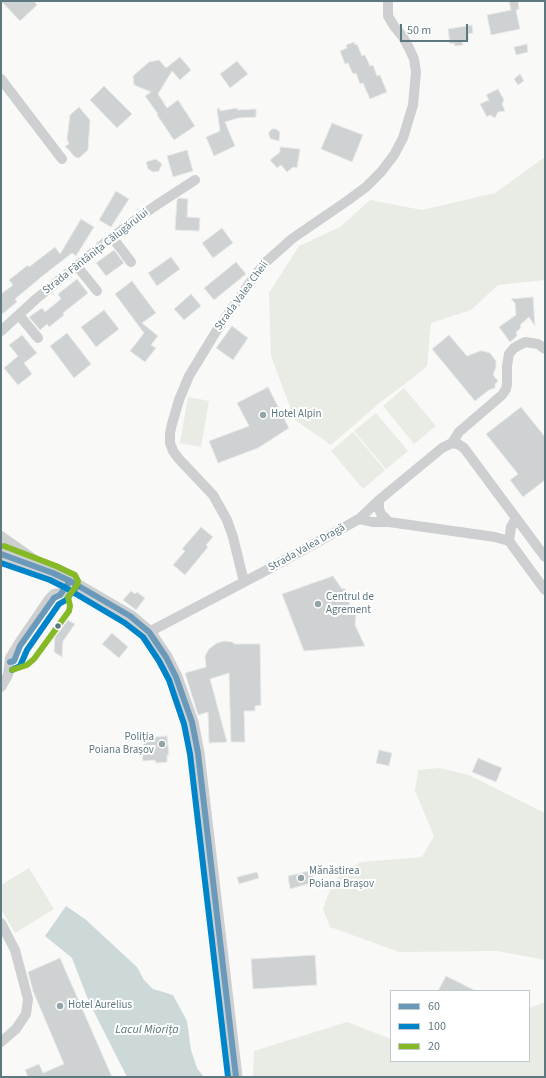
<!DOCTYPE html>
<meta charset="utf-8">
<style>
body{margin:0}
#map{position:relative;width:546px;height:1078px;overflow:hidden;background:#f9f9f8;font-family:"Source Sans 3",sans-serif}
canvas{display:block}
.frame{position:absolute;inset:0;border:2px solid #5e7880;pointer-events:none}
.legend{position:absolute;left:390px;top:990px;width:140px;height:72px;box-sizing:border-box;background:#fff;border:1px solid #bfc9cc;margin:0;padding:5px 7px;list-style:none;font-size:12px;color:#5e7880}
.legend li{display:flex;align-items:center;gap:8px;height:20px}
.legend b{width:20px;border:1px solid #bfc9cc}
.scale{position:absolute;left:400px;top:24px;width:68px;height:18px;box-sizing:border-box;border:2px solid #5e7880;border-top:0;padding-left:5px;font-size:12px;line-height:14px;white-space:nowrap;color:#5e7880;-webkit-text-stroke:3px #fff;paint-order:stroke}
</style>
<div id="map">
<canvas width="546" height="1078"></canvas>
<div class="frame"></div>
<ul class="legend">
<li><b style="height:5px;background:#6b99ba"></b>60</li>
<li><b style="height:5px;background:#0085ca"></b>100</li>
<li><b style="height:5px;background:#85ba26"></b>20</li>
</ul>
<div class="scale">50 m</div>
</div>
<script>
const ctx = document.querySelector('canvas').getContext('2d');
ctx.lineJoin = 'round';
function fill(path, color) { ctx.fillStyle = color; ctx.fill(path, 'evenodd'); }
const toPath = rows => new Path2D(rows.map(r => 'M' + r).join(''));
function strokePath(path, color, width, dash) { ctx.strokeStyle = color; ctx.lineWidth = width; ctx.lineCap = dash ? 'butt' : 'round'; ctx.setLineDash(dash || []); ctx.stroke(path); }
function write(font, color, halo, rows, align = 'center') {
  ctx.font = font + ' "Source Sans 3",sans-serif'; ctx.lineWidth = 4; ctx.setLineDash([]); ctx.textBaseline = 'middle'; ctx.strokeStyle = halo; ctx.fillStyle = color; for (const [text, x, y, turn = 0] of rows) {
    ctx.save(); ctx.translate(x, y); ctx.rotate((+turn || 0) * Math.PI / 180); ctx.textAlign = isNaN(turn) ? turn : align; if (halo) ctx.strokeText(text, 0, 0); ctx.fillText(text, 0, 0); ctx.restore();
  }
}
fill(toPath([
 [545,157,545,280,498,285,471,310,431,323,427,366,405,384,383,400,331,445,295,420,271,356,269,293,299,246,340,227,370,200,422,210,495,193],
 [404,388,436,426,414,444,383,406],
 [188,397,209,401,201,447,180,443],
 [376,413,408,451,386,469,354,431],
 [353,432,385,470,363,489,331,451],
 [439,768,469,775,545,813,545,960,497,951,399,952,330,927,323,909,331,887,341,873,361,862,422,857,434,836,415,791,418,770],
 [29,868,54,909,15,933,1,909,1,885],
 [545,1001,545,1077,253,1077,254,1051,347,1022,391,1039,391,1061,529,1061,529,1008,545,1002]
]), '#e9ebe5');
fill(toPath([
 [66,906,85,919,137,967,144,980,153,989,173,995,187,1021,191,1050,197,1068,204,1077,127,1077,89,1002,72,958,45,936]
]), '#ccd9d8');
const building = toPath([
 [1,1,34,1,37,5,20,21,1,1],
 [509,1,518,1,519,9,516,10,520,29,491,35,487,15,511,10,509,1],
 [472,25,473,33,468,34,469,40,462,41,463,45,455,46,454,43,450,44,448,29,472,25],
 [354,42,355,45,357,44,362,56,365,55,370,66,373,65,377,76,380,75,387,92,370,99,363,83,360,84,356,73,353,74,348,63,345,64,340,51,347,48,346,45,354,42],
 [527,44,528,52,516,55,514,47,527,44],
 [180,57,191,70,180,80,172,71,158,94,167,108,178,100,195,126,174,140,157,115,158,114,145,96,151,92,134,85,133,76,149,62,159,60,166,68,180,57],
 [237,61,248,74,230,88,220,74,237,61],
 [520,74,524,81,518,85,514,79,520,74],
 [104,86,132,114,117,128,90,100,104,86],
 [498,89,504,100,502,104,505,111,498,112,495,118,490,115,487,117,480,104,489,100,486,95,498,89],
 [79,107,90,120,88,150,79,158,75,157,65,146,69,144,67,139,70,115,79,107],
 [219,108,220,111,237,108,237,110,256,109,256,117,238,118,225,122,235,146,214,156,206,137,220,131,217,109,219,108],
 [332,123,363,135,352,162,321,149,332,123],
 [272,129,276,129,280,132,279,141,271,139,269,136,269,132,272,129],
 [280,147,300,149,297,168,293,167,287,172,281,165,277,168,270,160,280,152,280,147],
 [187,150,193,171,173,177,167,156,187,150],
 [156,159,162,164,159,171,153,172,148,169,146,162,156,159],
 [116,191,129,199,111,227,99,220,116,191],
 [179,198,188,199,187,217,200,218,199,231,175,230,177,200,179,198],
 [81,219,94,227,76,256,72,253,40,278,15,299,17,302,1,315,1,294,13,285,9,280,28,265,29,267,55,247,60,254,81,219],
 [222,228,233,243,213,258,202,243,222,228],
 [114,250,124,263,106,276,96,263,114,250],
 [171,257,180,269,157,286,148,273,171,257],
 [236,262,246,274,214,300,204,288,236,262],
 [77,279,88,293,63,313,64,315,49,327,47,324,40,330,29,317,42,308,45,312,61,299,58,294,77,279],
 [132,281,156,313,142,323,158,336,151,345,156,348,145,362,130,351,144,333,115,294,132,281],
 [191,294,201,306,184,320,174,309,191,294],
 [533,297,535,326,529,317,520,325,521,328,516,332,517,336,510,342,499,327,516,315,515,303,511,299,533,297],
 [104,310,119,329,96,347,81,327,104,310],
 [232,326,248,338,233,360,216,348,232,326],
 [67,333,91,364,74,378,50,346,67,333],
 [22,335,37,353,24,363,32,374,18,385,4,368,18,356,9,345,22,335],
 [449,335,467,356,480,351,483,351,490,353,496,361,496,367,493,375,498,381,495,384,495,388,489,390,475,401,432,349,449,335],
 [268,387,289,428,258,448,218,463,209,441,249,426,237,403,268,387],
 [521,407,545,437,545,480,523,497,510,480,518,474,486,434,521,407],
 [201,527,213,537,206,545,208,547,185,575,173,565,185,551,182,549,201,527],
 [333,576,342,589,344,588,349,593,350,614,356,614,355,625,365,646,304,651,282,594,333,576],
 [131,591,135,594,137,592,145,598,136,610,123,600,131,591],
 [68,620,75,624,63,641,62,657,54,652,55,637,68,620],
 [112,633,128,647,119,658,102,644,112,633],
 [224,641,232,642,235,644,260,644,261,705,255,706,255,711,244,711,245,742,231,742,229,673,210,679,227,742,209,743,208,712,198,715,185,673,206,667,205,656,209,649,217,643,224,641],
 [167,736,169,755,167,755,167,762,156,763,155,760,143,761,141,750,144,750,143,738,167,736],
 [379,750,392,753,389,766,376,763,379,750],
 [478,758,502,768,496,782,472,772,478,758],
 [309,871,312,872,313,876,313,880,311,883,290,889,288,876,309,871],
 [257,872,259,878,239,884,237,877,257,872],
 [315,955,317,985,253,989,251,959,315,955],
 [60,958,95,1038,112,1077,28,1077,25,1070,39,1064,43,1073,64,1064,33,991,28,972,60,958],
 [446,976,476,991,438,991,446,976]
]);
fill(building, '#cfd2d2');
strokePath(building, '#e8e8e8', 1);
strokePath(toPath([
 [1,79,62,159],
 [112,237,131,262],
 [77,266,97,291],
 [19,315,38,338],
 [1,331,36,299,112,237,155,206,195,180],
 [452,443,459,432,502,395,506,389,507,384,507,366,509,354,514,348,525,342,538,344,545,349],
 [379,500,379,509,381,514,389,522],
 [359,519,372,522,389,522,495,537,509,541],
 [1,536,45,567],
 [509,541,545,590],
 [509,541,511,527,516,518],
 [244,582,233,537,227,520,213,495,179,459,173,451,170,443,170,433,172,424,179,400,189,376,217,330,256,274,267,261,293,238,347,201,366,187,381,172,394,155,403,138,413,105,416,72,414,59,409,48,403,37,394,26,388,16,388,1],
 [149,632,265,571,359,519,379,500,442,448,452,443,458,444,464,448,545,557],
 [1,687,8,675,10,658,19,643,49,599,54,594,61,593,70,581],
 [1,923,15,950,28,999,26,1014,16,1029,1,1042]
]), '#cdcfd0', 10);
strokePath(toPath([
 [1,554,53,573,70,581,130,616,149,632,166,657,176,677,192,722,198,753,236,1077]
]), '#cdcfd0', 13);
strokePath(toPath([
 [1,554,53,573,70,581,130,616,149,632,166,657,176,677,192,722,198,753,236,1077],
 [10,662,14,661,20,646,54,598,60,595,70,581]
]), '#6b99ba', 6);
strokePath(toPath([
 [1,563,50,580,66,588,125,623,143,637,159,661,169,680,184,724,190,754,228,1077],
 [12,670,20,666,27,650,59,604,66,600,77,586]
]), '#0085ca', 6);
strokePath(toPath([
 [4,546,56,566,75,575,78,581,77,585,68,597,70,606,69,611,34,659,27,665,12,670]
]), '#85ba26', 6);
for (const [x, y, r, color] of [
 [263,415,4,"#94a5aa"],
 [318,604,4,"#94a5aa"],
 [58,626,3.5,"#5e7880"],
 [162,744,4,"#94a5aa"],
 [301,878,4,"#94a5aa"],
 [60,1006,4,"#94a5aa"]
]) { const dot = new Path2D(); dot.arc(x, y, r, 0, 2 * Math.PI); ctx.fillStyle = color; ctx.fill(dot); strokePath(dot, '#fff', 1.5); }
write('11px', '#5e7880', '#fff', [
 ["Strada Fântânița Călugărului",96,252,-38],
 ["Strada Valea Cheii",242,296,-54],
 ["Strada Valea Dragă",307,548,-29]
]);
write('11px', '#5e7880', '#fff', [
 ["Hotel Alpin",271,415],
 ["Centrul de",326,598],
 ["Agrement",326,611],
 ["Poliția",154,738,"right"],
 ["Poiana Brașov",154,751,"right"],
 ["Mănăstirea",309,872],
 ["Poiana Brașov",309,885],
 ["Hotel Aurelius",68,1006]
], 'left');
write('italic 12px', '#587677', '#fff', [
 ["Lacul Miorița",147,1030]
]);
</script>
